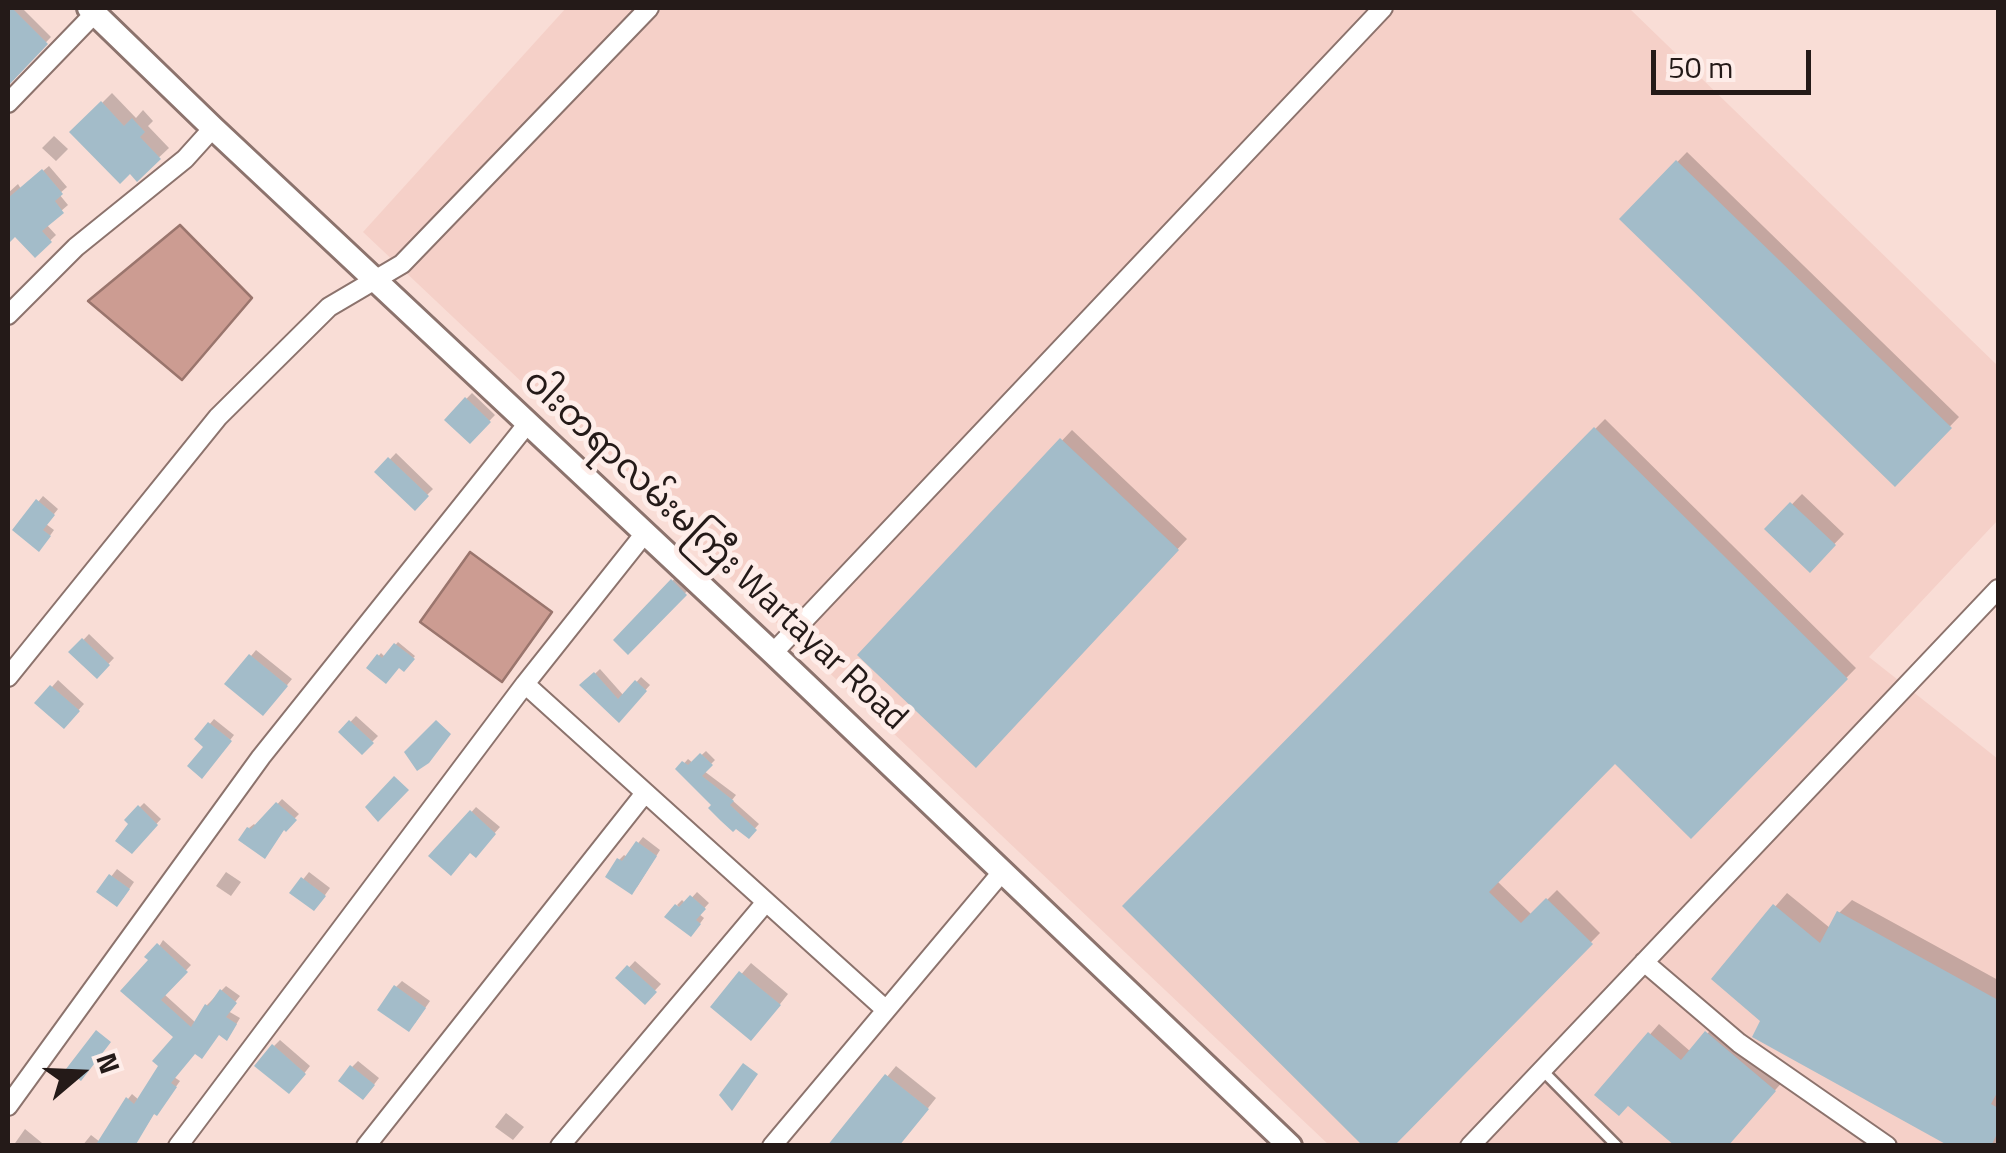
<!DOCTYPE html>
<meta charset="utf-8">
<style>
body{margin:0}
#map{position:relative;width:2006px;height:1153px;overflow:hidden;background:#f9ddd6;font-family:"Titillium Web",sans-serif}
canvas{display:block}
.frame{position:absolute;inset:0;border:10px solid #241a18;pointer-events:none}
.north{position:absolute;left:30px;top:1023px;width:100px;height:100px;-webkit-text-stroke:8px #feede9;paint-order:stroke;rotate:71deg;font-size:28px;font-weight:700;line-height:40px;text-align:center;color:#241a18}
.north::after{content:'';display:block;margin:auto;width:35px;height:45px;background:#241a18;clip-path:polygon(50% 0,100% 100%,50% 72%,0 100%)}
.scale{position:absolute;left:1651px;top:50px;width:160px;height:45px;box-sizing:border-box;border:5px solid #241a18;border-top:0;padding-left:12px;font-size:30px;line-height:35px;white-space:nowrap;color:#241a18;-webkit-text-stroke:8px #feede9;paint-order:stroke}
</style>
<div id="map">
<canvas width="2006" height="1153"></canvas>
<div class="frame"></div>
<div class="north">N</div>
<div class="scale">50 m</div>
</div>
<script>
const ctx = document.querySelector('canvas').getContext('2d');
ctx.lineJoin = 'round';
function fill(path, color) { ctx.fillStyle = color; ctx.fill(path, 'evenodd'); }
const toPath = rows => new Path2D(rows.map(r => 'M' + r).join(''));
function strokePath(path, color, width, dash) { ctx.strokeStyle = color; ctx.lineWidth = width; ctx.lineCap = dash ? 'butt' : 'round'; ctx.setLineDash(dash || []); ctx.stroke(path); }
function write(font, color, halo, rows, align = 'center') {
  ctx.font = font + ' "Titillium Web","Noto Sans Myanmar",sans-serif'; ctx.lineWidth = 10; ctx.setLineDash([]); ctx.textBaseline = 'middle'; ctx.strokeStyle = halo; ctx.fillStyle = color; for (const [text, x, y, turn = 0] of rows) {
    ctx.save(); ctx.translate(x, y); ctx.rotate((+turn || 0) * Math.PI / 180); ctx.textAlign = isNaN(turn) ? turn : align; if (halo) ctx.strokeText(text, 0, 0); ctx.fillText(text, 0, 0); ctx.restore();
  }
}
fill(toPath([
 [566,8,1629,8,1998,366,1998,520,1869,657,1998,759,1998,1145,1329,1145,363,232]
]), '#f5d0c8');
const water = toPath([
 [180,225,252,298,182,380,88,301,180,225],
 [470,552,552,612,502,682,420,622,470,552]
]);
fill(water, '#cc9c92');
strokePath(water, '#9a756d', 2.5);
fill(toPath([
 [8,8,22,8,51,37,8,82],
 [112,93,136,118,143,110,153,121,148,126,169,148,137,178,73,132],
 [54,136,68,149,56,161,42,148],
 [1687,152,1959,417,1895,483,1622,219],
 [49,166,67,187,59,194,68,205,46,224,56,235,35,255,16,234,8,241,8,193,18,184,21,189],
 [472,393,495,415,470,441,447,419],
 [1605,419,1856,668,1691,836,1615,761,1497,881,1532,915,1557,890,1600,933,1391,1146,1125,906],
 [1072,430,1187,539,976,764,861,655],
 [396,453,433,489,415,507,378,472],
 [1802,494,1844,534,1810,569,1768,529],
 [43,496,58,509,46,524,54,530,44,544,15,530],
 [678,575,691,587,628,652,617,640],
 [89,634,114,658,97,676,72,652],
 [398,642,415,656,404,669,399,665,370,667,381,653,385,657],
 [256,650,292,679,269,707,251,656],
 [600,669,624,696,641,677,650,685,619,720,583,685],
 [58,680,84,704,64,726,38,703],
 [356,716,378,736,362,752,341,732],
 [214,719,234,735,206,771,207,747,197,739],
 [706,751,715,760,704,771,736,795,732,800,759,824,749,835,679,769,688,759,693,763],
 [282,799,299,814,285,828,269,851,249,828,254,824,257,827],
 [144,803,161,819,132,850,132,824,127,820],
 [476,807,500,827,475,855,470,850,432,856],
 [643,837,660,850,637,887,619,860,624,855,627,857],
 [117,869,134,882,123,898,100,891],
 [226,872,241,882,231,896,216,886],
 [309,872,330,888,320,902,293,892],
 [697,892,709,903,699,914,704,918,696,929,677,905,682,900,686,904],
 [1787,893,1830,928,1839,913,1852,900,1998,980,1998,1139,1995,1146,1954,1146,1763,1020,1714,978],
 [163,940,191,965,164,994,196,1023,207,1005,226,986,240,996,228,1011,240,1018,231,1033,219,1033,195,1051,174,1077,180,1081,161,1108,155,1112,134,1146,82,1146,91,1135,100,1142,128,1099,132,1094,139,1100,176,1037,124,990,151,960],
 [635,961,661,984,645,1001,619,978],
 [751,963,788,994,761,1028,713,1007],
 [402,981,430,1001,415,1023,396,987],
 [1717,1023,1784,1080,1726,1146,1628,1103,1598,1095,1659,1024,1691,1052],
 [280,1040,310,1066,295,1085,274,1046],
 [358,1061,379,1078,369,1091,352,1067],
 [896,1066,936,1098,898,1146,830,1146],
 [506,1113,524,1127,513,1140,495,1127],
 [25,1129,42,1143,40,1146,13,1146]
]), '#0003');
fill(toPath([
 [8,8,12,8,48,44,8,86],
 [101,101,124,126,132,118,145,132,140,137,161,159,137,182,130,174,120,184,69,132],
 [1676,160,1952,428,1895,487,1619,219],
 [42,169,63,194,55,201,64,213,42,231,52,242,35,258,15,237,8,244,8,198],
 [465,397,491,422,470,444,444,420],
 [1594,427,1848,679,1691,839,1615,764,1489,892,1521,923,1546,898,1593,944,1394,1146,1363,1146,1122,906],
 [1060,438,1179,550,976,768,857,655],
 [388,457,429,496,415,511,374,472],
 [36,499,55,515,43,530,51,536,39,552,12,530],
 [1790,502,1836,545,1810,573,1764,529],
 [671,579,687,595,628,655,613,640],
 [82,638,110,665,97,679,68,652],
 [394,643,415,659,404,672,399,668,386,684,366,668,377,654,382,658],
 [249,654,288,686,263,716,224,684],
 [594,672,618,699,635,680,647,691,619,723,579,685],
 [50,685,80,711,64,729,34,703],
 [349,720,374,743,362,755,338,732],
 [436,720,451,734,429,763,417,771,404,752],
 [208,722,232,741,202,779,187,766,203,747,194,739],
 [700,753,713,765,702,776,734,801,730,805,757,830,749,839,736,829,733,832,721,821,708,808,711,805,675,769,682,761,688,765],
 [394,776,409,790,378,822,365,807],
 [276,802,297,820,286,832,284,830,265,859,238,840,247,827,251,829],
 [138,805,158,825,132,854,115,841,128,824,124,820],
 [470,810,496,834,476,858,470,853,451,876,428,856],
 [636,841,657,856,632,895,605,877,617,858,622,861],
 [109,874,130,889,117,907,96,892],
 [301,877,326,896,314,911,289,893],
 [690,895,706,909,696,920,701,924,691,937,664,917,675,904,679,907],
 [1773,904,1820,943,1837,911,1998,1000,1998,1091,1991,1104,1998,1108,1998,1132,1991,1146,1949,1146,1752,1037,1760,1021,1711,979],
 [157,943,188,972,161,1000,191,1027,205,1004,208,1006,220,989,237,1003,226,1017,237,1024,227,1041,219,1035,202,1059,195,1054,171,1083,177,1087,157,1116,154,1114,135,1146,95,1146,126,1097,134,1104,158,1066,152,1061,173,1037,120,991,148,960,144,957],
 [627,965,657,992,645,1005,615,978],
 [739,971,781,1005,751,1041,710,1007],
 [394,985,426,1008,409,1032,377,1010],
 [96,1030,111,1042,81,1081,66,1069],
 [1705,1031,1776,1091,1728,1146,1675,1146,1628,1106,1619,1116,1594,1095,1648,1032,1681,1060],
 [272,1044,306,1074,289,1094,254,1066],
 [743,1063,758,1074,732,1111,719,1095],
 [350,1065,375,1085,363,1100,338,1081],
 [885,1074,929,1109,899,1146,827,1146]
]), '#a3bcc9');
const service = toPath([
 [1541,1069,1617,1146]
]);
const minor = toPath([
 [8,103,95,13],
 [8,315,76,247,185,159,213,128],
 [773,653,1383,8],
 [8,677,218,417,329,307,402,264,649,8],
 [525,684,886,1010],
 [1644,962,1739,1043,1887,1146],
 [8,1106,261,757,528,423],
 [178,1146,525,684,645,533],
 [366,1146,645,793],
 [560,1146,766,902],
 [772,1146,1002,872],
 [1470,1146,1998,589]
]);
const tertiary = toPath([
 [89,8,213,128,773,653,1290,1146]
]);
strokePath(service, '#8c736d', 14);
strokePath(minor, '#8c736d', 22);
strokePath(tertiary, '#8c736d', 28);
strokePath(service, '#fff', 9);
strokePath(minor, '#fff', 18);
strokePath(tertiary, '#fff', 22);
write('35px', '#241a18', '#feede9', [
 ["ဝါးတရာလမ်းမကြီး Wartayar Road",714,551,43]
]);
</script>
